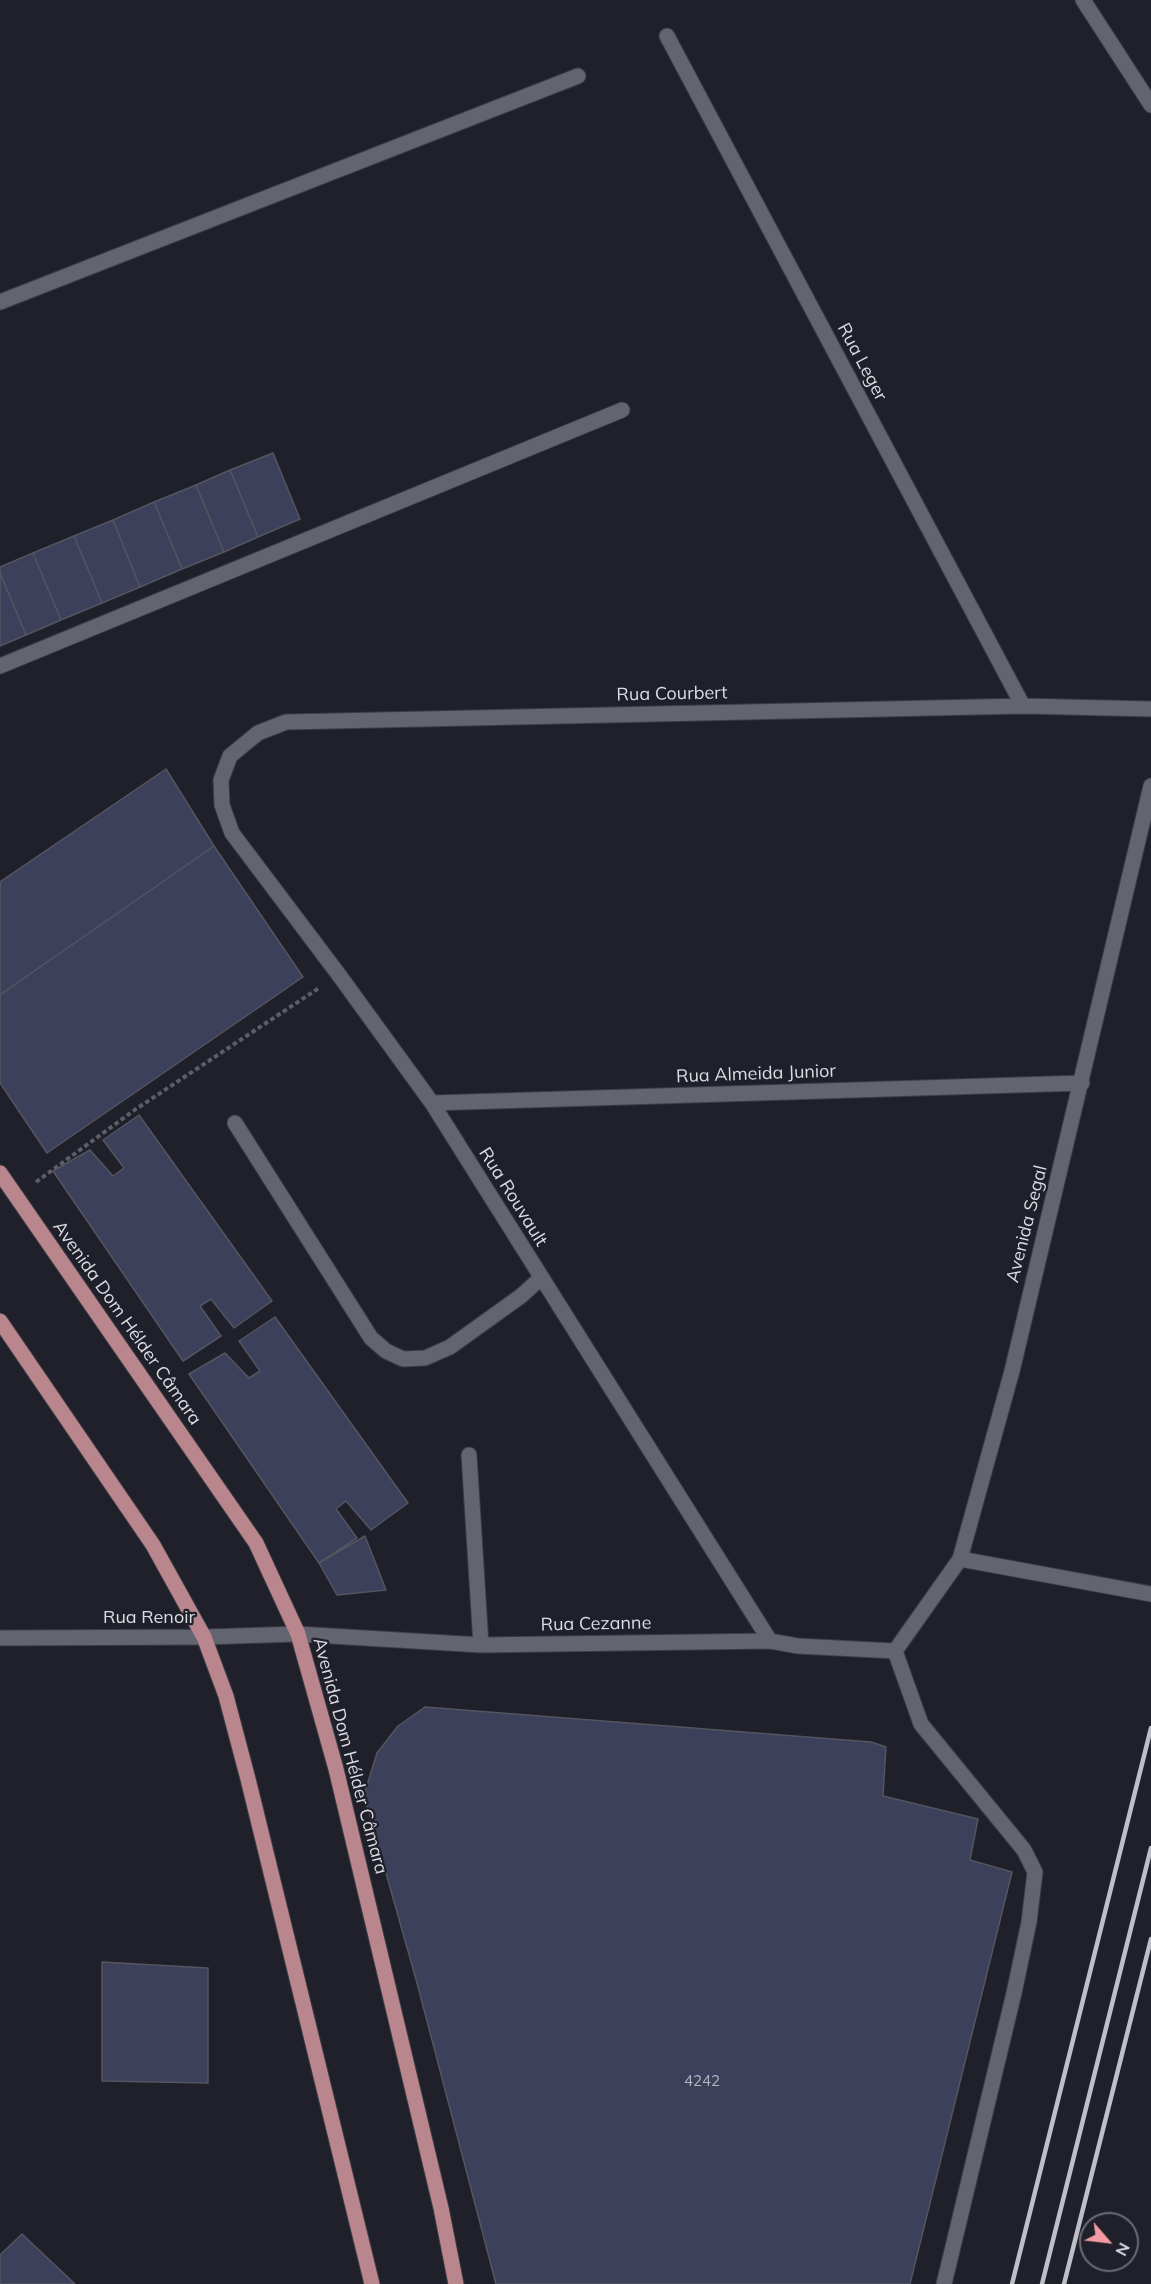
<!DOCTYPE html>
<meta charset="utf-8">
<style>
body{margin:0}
#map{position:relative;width:1151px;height:2284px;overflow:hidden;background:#1f202a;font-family:Mulish,sans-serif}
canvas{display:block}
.north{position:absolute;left:1079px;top:2212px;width:60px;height:60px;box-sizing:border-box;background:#1f202a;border:2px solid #6a6b74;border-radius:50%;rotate:118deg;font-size:16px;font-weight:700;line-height:24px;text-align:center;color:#dbdce3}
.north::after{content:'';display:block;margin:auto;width:21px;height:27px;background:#f49aa2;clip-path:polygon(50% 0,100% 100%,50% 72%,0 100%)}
</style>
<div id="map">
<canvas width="1151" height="2284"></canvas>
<div class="north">N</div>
</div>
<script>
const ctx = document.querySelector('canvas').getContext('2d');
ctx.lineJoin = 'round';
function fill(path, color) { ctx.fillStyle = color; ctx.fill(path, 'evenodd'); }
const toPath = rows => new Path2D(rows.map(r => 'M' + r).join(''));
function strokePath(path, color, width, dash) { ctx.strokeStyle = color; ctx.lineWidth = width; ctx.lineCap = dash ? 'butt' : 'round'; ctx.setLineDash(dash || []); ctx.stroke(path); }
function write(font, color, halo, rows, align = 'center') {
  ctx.font = font + ' Mulish,sans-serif'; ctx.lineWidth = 4.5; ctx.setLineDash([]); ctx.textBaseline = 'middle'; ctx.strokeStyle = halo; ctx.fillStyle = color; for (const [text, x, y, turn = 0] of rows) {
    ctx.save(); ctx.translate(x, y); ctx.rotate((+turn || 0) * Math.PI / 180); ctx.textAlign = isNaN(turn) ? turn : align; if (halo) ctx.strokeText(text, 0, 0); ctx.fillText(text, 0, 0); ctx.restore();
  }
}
const building = toPath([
 [273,453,300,519,258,537,230,470,273,453],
 [230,470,258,537,224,552,196,485,230,470],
 [196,485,224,552,182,569,154,502,196,485],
 [154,502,182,569,140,587,113,520,154,502],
 [113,520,140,587,102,603,74,536,113,520],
 [74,536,102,603,61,620,33,553,74,536],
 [33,553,61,620,26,635,0,573,0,567,33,553],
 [0,573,26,635,0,646,0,573],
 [166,769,214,846,0,995,0,882,166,769],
 [214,846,303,977,47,1153,0,1083,0,995,214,846],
 [139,1115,272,1301,234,1328,211,1299,200,1306,221,1336,183,1361,53,1171,90,1150,113,1176,124,1168,103,1140,139,1115],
 [275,1317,408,1503,371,1530,346,1501,336,1509,357,1538,319,1563,189,1374,225,1353,249,1378,260,1371,239,1341,275,1317],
 [365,1536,386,1590,337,1595,319,1563,365,1536],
 [425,1707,871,1742,886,1747,883,1796,978,1819,970,1860,1012,1872,910,2284,496,2284,417,1983,364,1795,377,1753,398,1726,425,1707],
 [102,1962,208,1968,208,2083,102,2081,102,1962],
 [22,2234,75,2284,0,2284,0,2255,22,2234]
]);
fill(building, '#3d405a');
strokePath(building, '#535560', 1.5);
const minor = toPath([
 [1083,0,1151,105],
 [667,36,1023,706],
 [0,302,578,76],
 [0,666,622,410],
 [432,1103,1082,1083],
 [235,1123,371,1338,386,1351,403,1359,425,1358,450,1347,521,1296,541,1278],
 [469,1455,481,1645],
 [960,1559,1151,1594],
 [0,1638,204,1637,298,1634,481,1645,770,1641,798,1646,895,1651],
 [770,1641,432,1103,339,975,232,833,222,805,221,780,230,756,258,733,286,722,1023,706,1151,709],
 [895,1651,960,1559,1012,1371,1151,786],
 [895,1651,921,1724,1024,1850,1035,1872,1029,1922,1014,1993,944,2284]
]);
const major = toPath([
 [0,1173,256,1543,298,1634,336,1769,441,2208,456,2284],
 [0,1321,153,1545,204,1637,226,1696,248,1779,372,2284]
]);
strokePath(minor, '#3b3c44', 17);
strokePath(major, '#3b3c44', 17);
strokePath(toPath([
 [36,1182,136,1109,319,988]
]), '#5c5d66', 4, [4.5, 3]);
strokePath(minor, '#626470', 15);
strokePath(major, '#ba868d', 15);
strokePath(toPath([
 [1012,2284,1151,1728],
 [1042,2284,1151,1848],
 [1064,2284,1151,1939]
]), '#bebfc7', 4.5);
write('15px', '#b4b5c1', null, [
 ["4242",702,2081]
]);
write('18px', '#dbdce3', '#1f202a', [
 ["Rua Leger",862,362,62],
 ["Rua Courbert",672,694,-1],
 ["Rua Almeida Junior",756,1074,-2],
 ["Rua Rouvault",513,1197,58],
 ["Avenida Segal",1027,1224,-76],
 ["Avenida Dom Hélder Câmara",127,1323,55],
 ["Rua Renoir",149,1618],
 ["Rua Cezanne",596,1624,-1],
 ["Avenida Dom Hélder Câmara",350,1756,75]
]);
</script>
